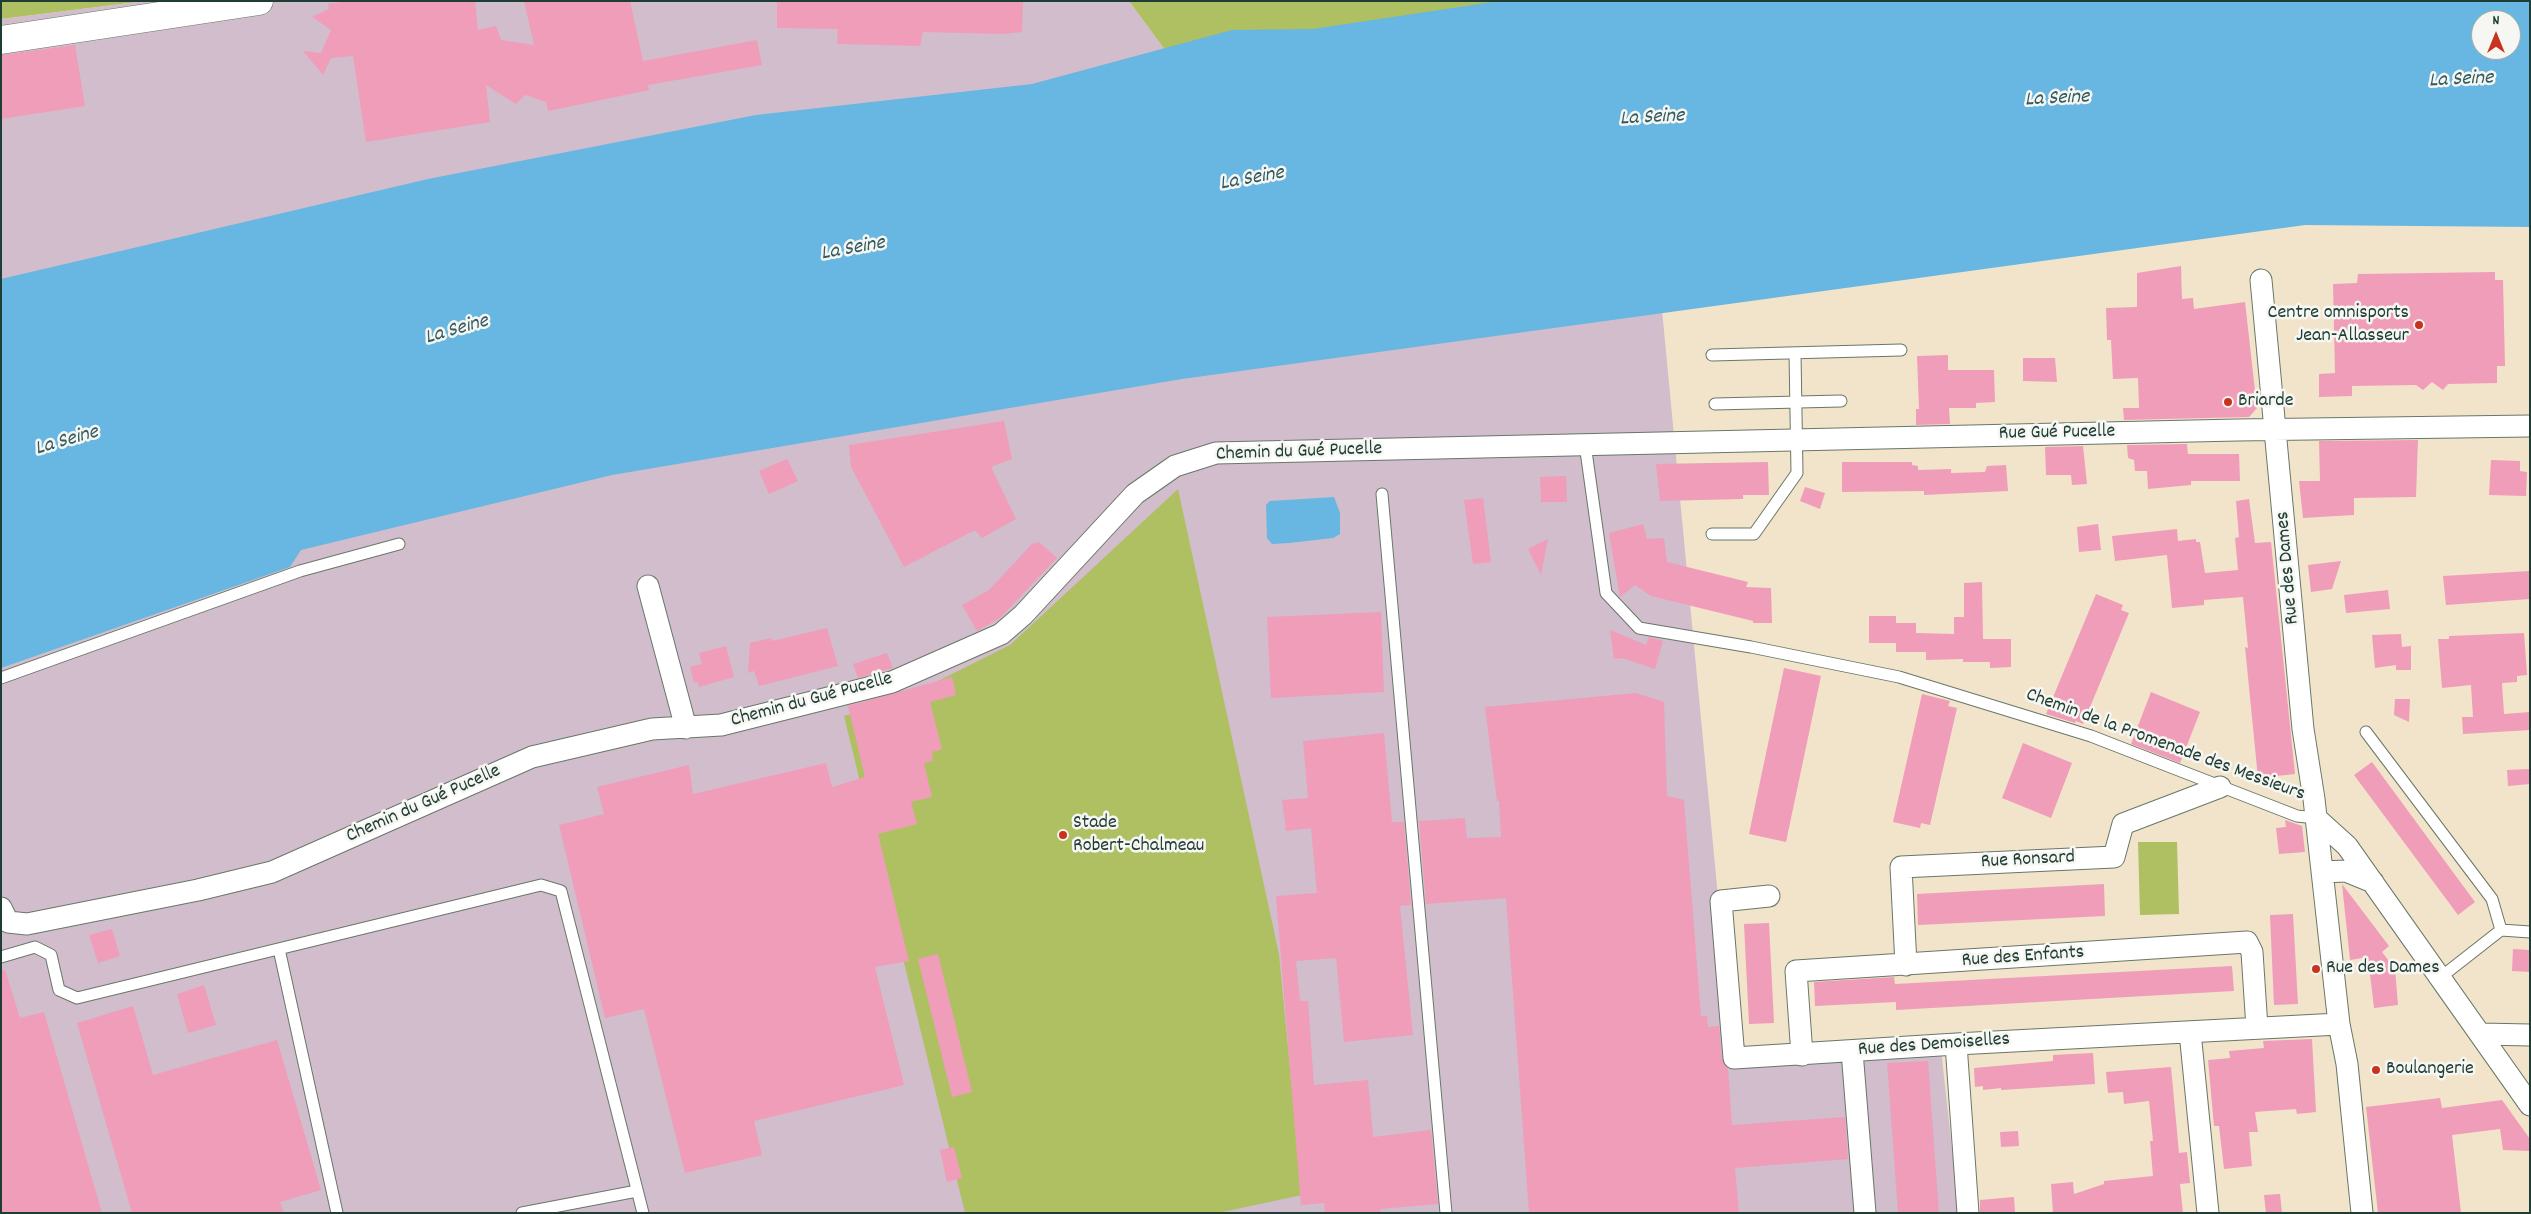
<!DOCTYPE html>
<meta charset="utf-8">
<style>
body{margin:0}
#map{position:relative;width:2531px;height:1214px;overflow:hidden;background:#f1e4ca;font-family:Dekko,sans-serif}
canvas{display:block}
.frame{position:absolute;inset:0;border:2px solid #1f3d34;pointer-events:none}
.north{position:absolute;left:2471px;top:10px;width:50px;height:50px;box-sizing:border-box;background:#f6f6f2;border:1px solid #a0aca6;border-radius:50%;rotate:0deg;font-size:14px;font-weight:700;line-height:20px;text-align:center;color:#1f3d34}
.north::after{content:'';display:block;margin:auto;width:18px;height:22px;background:#c8321e;clip-path:polygon(50% 0,100% 100%,50% 72%,0 100%)}
</style>
<div id="map">
<canvas width="2531" height="1214"></canvas>
<div class="frame"></div>
<div class="north">N</div>
</div>
<script>
const ctx = document.querySelector('canvas').getContext('2d');
ctx.lineJoin = 'round';
function fill(path, color) { ctx.fillStyle = color; ctx.fill(path, 'evenodd'); }
const toPath = rows => new Path2D(rows.map(r => 'M' + r).join(''));
function strokePath(path, color, width, dash) { ctx.strokeStyle = color; ctx.lineWidth = width; ctx.lineCap = dash ? 'butt' : 'round'; ctx.setLineDash(dash || []); ctx.stroke(path); }
function write(font, color, halo, rows, align = 'center') {
  ctx.font = font + ' Dekko,sans-serif'; ctx.lineWidth = 5; ctx.setLineDash([]); ctx.textBaseline = 'middle'; ctx.strokeStyle = halo; ctx.fillStyle = color; for (const [text, x, y, turn = 0] of rows) {
    ctx.save(); ctx.translate(x, y); ctx.rotate((+turn || 0) * Math.PI / 180); ctx.textAlign = isNaN(turn) ? turn : align; if (halo) ctx.strokeText(text, 0, 0); ctx.fillText(text, 0, 0); ctx.restore();
  }
}
fill(toPath([
 [145,1,1129,1,1171,58,1,305,1,19],
 [1662,310,1733,1054,1940,1040,1959,1213,1,1213,1,648,307,527,1209,339]
]), '#d1bdcc');
fill(toPath([
 [1,1,145,1,1,19],
 [1129,1,1555,1,1171,58],
 [1178,489,1279,954,1302,1195,1218,1213,965,1213,844,716,904,698,1010,645],
 [2177,842,2179,914,2140,915,2138,842]
]), '#afc063');
fill(toPath([
 [1499,1,2530,1,2530,227,2305,225,1182,379,612,475,301,550,290,567,1,668,1,279,428,179,756,115,1032,84,1232,30,1313,29],
 [2481,20,2511,20,2511,50,2481,50],
 [1334,497,1340,513,1340,534,1333,538,1289,543,1272,544,1267,538,1266,505,1270,501]
]), '#68b6e2');
fill(toPath([
 [349,1,475,1,478,30,496,26,501,40,534,45,524,1,630,1,643,61,757,40,762,65,648,85,649,90,548,111,546,102,525,95,516,104,486,85,490,122,366,142,353,56,331,58,323,75,303,51,321,53,331,30,312,17,329,9,328,4],
 [777,1,1023,1,1022,32,1002,34,923,32,920,46,837,44,838,29,777,28],
 [75,45,85,106,1,119,1,55],
 [2181,266,2182,299,2193,298,2194,309,2245,302,2257,408,2249,417,2124,420,2123,408,2139,408,2138,378,2113,379,2111,340,2107,340,2106,308,2137,307,2137,273],
 [2495,272,2495,280,2503,280,2505,366,2497,366,2497,383,2448,384,2443,390,2432,382,2423,390,2416,385,2352,386,2352,396,2319,397,2319,374,2335,373,2333,284,2357,283,2358,274],
 [1948,355,1948,370,1994,370,1995,402,1976,403,1976,408,1949,408,1950,424,1916,425,1916,409,1919,409,1917,356],
 [2023,358,2055,358,2057,382,2023,381],
 [1004,421,1012,459,991,467,1016,519,982,538,975,530,904,567,851,467,849,445],
 [2418,440,2416,497,2354,498,2354,515,2303,518,2299,481,2320,481,2319,441],
 [2187,444,2188,454,2239,454,2240,481,2191,481,2191,485,2148,489,2147,471,2135,471,2134,460,2128,458,2127,445],
 [2083,446,2087,484,2072,485,2071,475,2046,475,2045,447],
 [787,459,798,481,769,494,759,471],
 [2491,460,2520,461,2520,471,2527,472,2526,496,2489,495],
 [1768,462,1769,495,1743,495,1743,499,1660,501,1656,464],
 [1842,462,1912,462,1912,465,1918,466,1918,470,1951,469,1951,473,1985,472,1987,466,2006,465,2008,491,1924,495,1924,491,1842,492],
 [1566,476,1567,502,1541,502,1540,477],
 [1805,487,1825,493,1820,509,1800,501],
 [1483,498,1491,562,1473,564,1464,500],
 [2249,499,2255,543,2271,542,2295,774,2258,778,2245,647,2248,648,2243,597,2204,600,2204,605,2172,608,2167,555,2115,561,2112,536,2177,529,2178,541,2196,539,2196,542,2200,542,2205,573,2238,570,2235,538,2239,537,2236,501],
 [1643,524,1647,539,1664,538,1667,562,1748,582,1746,587,1771,588,1772,623,1753,623,1753,621,1651,596,1635,585,1620,597,1609,533],
 [2098,524,2101,550,2079,552,2077,527],
 [1548,539,1541,575,1528,549],
 [1039,542,1057,558,1000,618,977,631,962,605,989,590,1032,544],
 [2341,561,2332,589,2311,592,2308,565],
 [2530,571,2530,599,2446,605,2443,576],
 [1982,582,1983,639,2011,639,2011,667,1990,668,1990,662,1963,662,1963,659,1926,660,1926,652,1896,652,1896,643,1869,643,1869,616,1896,616,1896,623,1916,623,1916,633,1954,634,1954,617,1964,617,1964,583],
 [2388,590,2390,609,2346,613,2344,595],
 [2096,594,2123,605,2121,610,2129,613,2083,724,2076,721,2075,723,2046,714],
 [1381,612,1384,692,1271,698,1267,617],
 [827,628,838,666,759,686,754,671,748,673,750,643,771,638,772,641],
 [1610,630,1646,645,1649,637,1663,641,1655,669,1622,658,1614,659],
 [2524,633,2527,675,2517,676,2517,682,2502,683,2504,714,2530,712,2530,730,2463,734,2462,717,2473,717,2471,685,2442,688,2438,639,2449,639,2449,636],
 [2401,634,2402,647,2411,646,2411,670,2396,670,2396,665,2375,668,2372,635],
 [726,646,734,677,699,687,698,682,694,683,690,667,702,664,699,653],
 [887,653,893,668,858,678,853,664],
 [1784,668,1821,676,1786,842,1749,834],
 [952,677,956,695,930,702,942,749,932,752,933,761,924,763,932,797,911,802,917,824,878,834,909,961,875,967,904,1085,754,1121,762,1155,685,1173,644,1009,605,1018,559,825,604,814,597,787,689,765,693,794,826,763,832,787,865,777,848,706],
 [2151,692,2200,712,2180,763,2131,744],
 [1636,693,1664,702,1667,796,1684,800,1701,1016,1707,1016,1708,1027,1719,1026,1722,1059,1728,1069,1732,1125,1845,1117,1848,1159,1735,1168,1739,1213,1529,1213,1506,898,1426,904,1419,821,1465,818,1467,838,1501,837,1499,801,1497,801,1485,707],
 [1922,694,1950,701,1948,706,1957,708,1930,825,1921,823,1920,828,1893,822],
 [2395,699,2410,699,2409,722,2394,715],
 [1384,733,1392,822,1404,822,1411,905,1400,906,1413,1035,1344,1042,1336,958,1296,961,1300,1001,1308,1001,1314,1085,1368,1080,1373,1137,1431,1130,1438,1204,1380,1209,1381,1213,1325,1213,1324,1203,1301,1205,1276,896,1317,893,1311,828,1286,831,1282,800,1308,798,1303,741],
 [2023,743,2072,763,2051,818,2002,798],
 [2372,762,2475,902,2458,915,2354,775],
 [2530,769,2530,784,2508,786,2507,770],
 [2285,820,2302,826,2305,852,2279,854,2276,828,2286,827],
 [2104,884,2105,916,1918,925,1917,894],
 [2342,884,2389,946,2382,952,2395,969,2398,1005,2374,1008,2368,957,2350,960],
 [2293,914,2298,1004,2274,1005,2270,915],
 [1769,923,1774,1023,1749,1024,1744,924],
 [112,929,120,956,98,963,89,935],
 [2513,949,2530,950,2530,972,2512,971],
 [938,954,972,1092,952,1097,918,959],
 [2232,966,2234,991,1896,1010,1896,1002,1815,1006,1814,982,1894,977,1895,984],
 [5,970,20,1018,44,1012,102,1213,1,1213,1,971],
 [204,985,216,1025,188,1033,177,994],
 [133,1006,153,1075,277,1040,321,1190,280,1202,284,1213,132,1213,77,1023],
 [2312,1039,2316,1112,2297,1114,2296,1109,2255,1112,2258,1132,2249,1132,2252,1166,2224,1169,2219,1126,2214,1126,2208,1060,2230,1058,2229,1051,2264,1048,2263,1041],
 [2093,1053,2095,1084,2001,1090,2001,1088,1983,1090,1983,1086,1975,1087,1974,1068,2053,1061,2053,1055],
 [1928,1061,1939,1213,1898,1213,1887,1063],
 [2171,1067,2179,1153,2187,1152,2190,1183,2180,1184,2183,1213,2053,1213,2051,1184,2073,1182,2074,1194,2104,1184,2104,1181,2153,1176,2150,1141,2153,1141,2149,1101,2124,1104,2123,1092,2108,1093,2106,1072],
 [2440,1098,2442,1108,2502,1100,2530,1139,2530,1151,2503,1150,2500,1129,2452,1135,2461,1213,2378,1213,2366,1107],
 [2018,1131,2019,1146,2001,1147,2000,1132],
 [954,1147,962,1178,947,1182,940,1150],
 [2280,1194,2282,1213,2266,1213,2264,1195],
 [2014,1197,2015,1213,1980,1213,1980,1200]
]), '#f09db9');
const service = toPath([
 [1712,355,1901,350],
 [1715,404,1841,401],
 [1585,444,1606,593,1639,628,1751,647,1899,677,2091,736,2297,816,2316,818],
 [1382,494,1446,1213],
 [1712,534,1754,534,1797,473,1795,353],
 [1,678,300,571,399,544],
 [2366,732,2492,899,2501,930],
 [279,949,337,1213],
 [1,957,35,947,51,955,59,990,77,998,541,885,561,891,643,1213],
 [2441,977,2501,930,2530,932],
 [522,1213,637,1191]
]);
const minor = toPath([
 [2261,280,2303,729,2314,799,2339,1024,2347,1064,2362,1213],
 [648,586,686,728],
 [2316,818,2347,846,2530,1105],
 [2322,872,2346,871,2373,882],
 [1769,896,1721,901,1734,1058,1956,1044,2339,1024],
 [1,908,8,922,27,924,198,890,272,872,532,757,652,729,721,725,892,682,1001,634,1023,615,1135,494,1175,466,1216,453,2237,430,2530,426],
 [1906,965,1901,867,2114,857,2123,824,2220,787],
 [2190,1032,2208,1213],
 [2480,1034,2530,1035],
 [1956,1044,1968,1213],
 [1852,1051,1865,1213],
 [1802,1055,1796,971,2247,942,2252,952,2257,1028]
]);
const secondary = toPath([
 [1,40,259,1]
]);
strokePath(service, '#687768', 13);
strokePath(minor, '#687768', 23);
strokePath(secondary, '#687768', 29);
strokePath(service, '#fff', 11);
strokePath(minor, '#fff', 21);
strokePath(secondary, '#fff', 28);
for (const [x, y, r, color] of [
 [2419,325,5,"#c8321e"],
 [2228,402,5,"#c8321e"],
 [1063,835,5,"#c8321e"],
 [2316,969,5,"#c8321e"],
 [2376,1070,5,"#c8321e"]
]) { const dot = new Path2D(); dot.arc(x, y, r, 0, 2 * Math.PI); ctx.fillStyle = color; ctx.fill(dot); strokePath(dot, '#f6f6f2', 2); }
write('20px', '#1f3d34', '#f6f6f2', [
 ["Centre omnisports",2409,314,"right"],
 ["Jean-Allasseur",2409,337,"right"],
 ["Briarde",2238,402],
 ["Stade",1073,824],
 ["Robert-Chalmeau",1073,847],
 ["Rue des Dames",2326,969],
 ["Boulangerie",2386,1070]
], 'left');
write('20px', '#1f3d34', '#f6f6f2', [
 ["Rue Gué Pucelle",2057,434,-1],
 ["Chemin du Gué Pucelle",1299,453,-2],
 ["Rue des Dames",2289,568,-95],
 ["Chemin du Gué Pucelle",812,701,-15],
 ["Chemin de la Promenade des Messieurs",2165,746,20],
 ["Chemin du Gué Pucelle",424,805,-24],
 ["Rue Ronsard",2028,861,-3],
 ["Rue des Enfants",2023,958,-4],
 ["Rue des Demoiselles",1934,1046,-4]
]);
write('italic 21px', '#315b60', '#f6f6f2', [
 ["La Seine",2461,81,-3],
 ["La Seine",2057,100,-3],
 ["La Seine",1652,119,-3],
 ["La Seine",1252,180,-10],
 ["La Seine",853,250,-10],
 ["La Seine",457,331,-16],
 ["La Seine",67,442,-16]
]);
</script>
